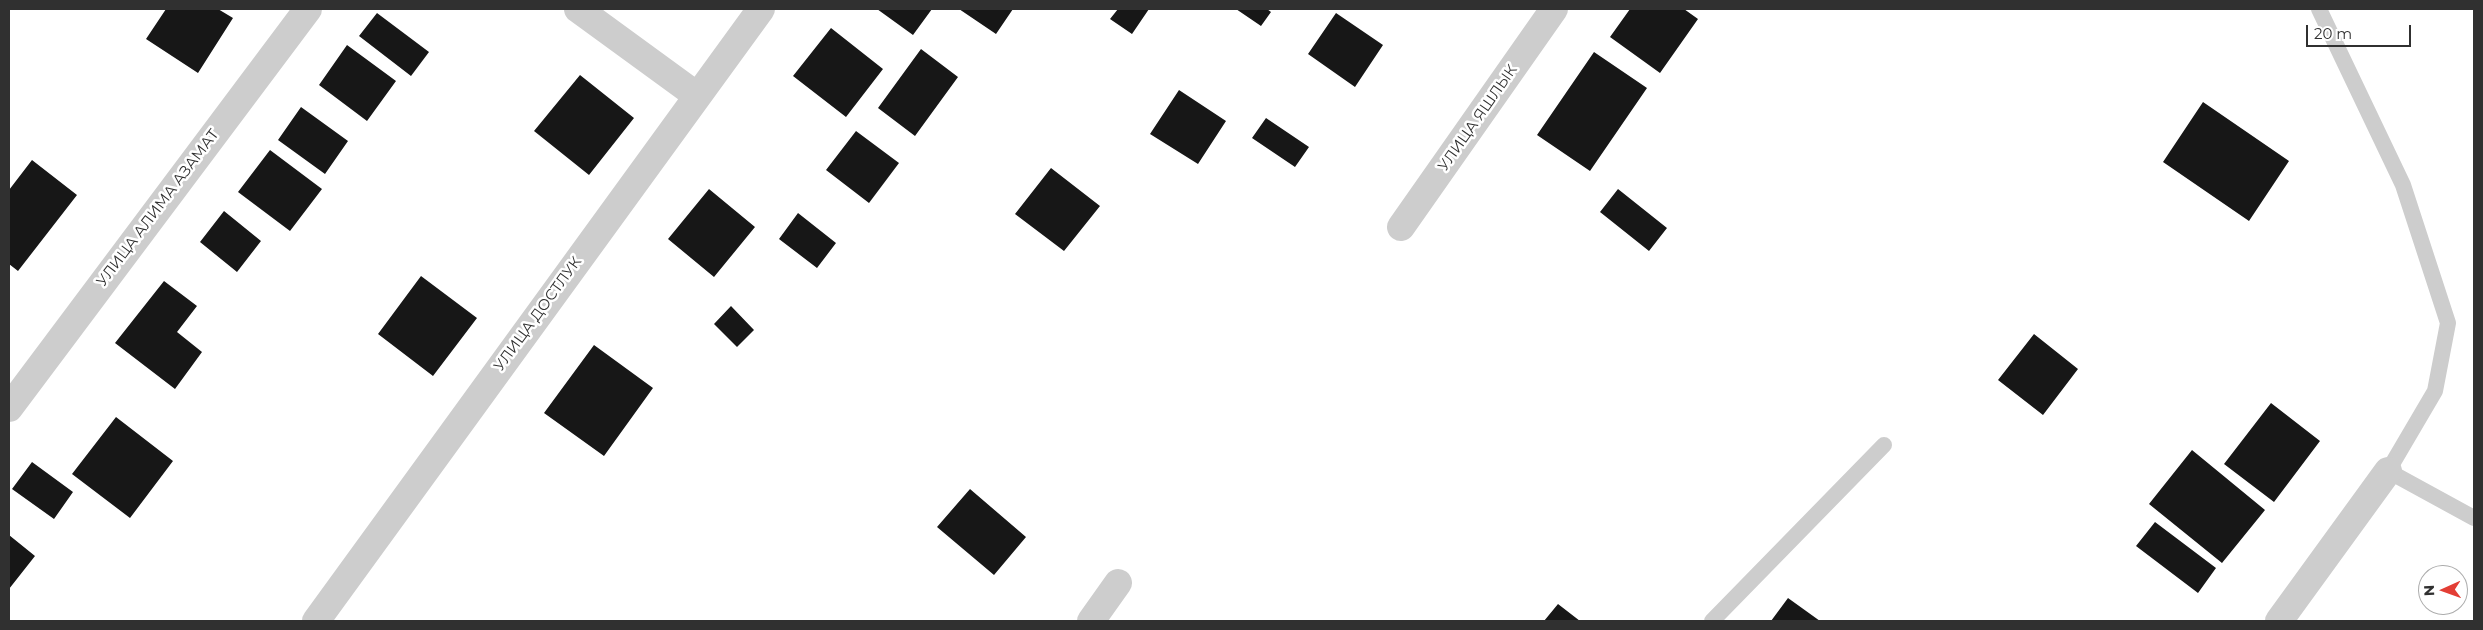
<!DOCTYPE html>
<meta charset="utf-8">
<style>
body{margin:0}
#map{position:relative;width:2483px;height:630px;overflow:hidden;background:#fff;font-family:Montserrat,sans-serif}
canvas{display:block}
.frame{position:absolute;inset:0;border:10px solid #303030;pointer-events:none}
.north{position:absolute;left:2418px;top:565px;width:50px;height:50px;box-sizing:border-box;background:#fff;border:1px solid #acacac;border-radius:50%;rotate:268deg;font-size:14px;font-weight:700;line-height:20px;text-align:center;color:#303030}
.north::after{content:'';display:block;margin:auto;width:18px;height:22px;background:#e33e35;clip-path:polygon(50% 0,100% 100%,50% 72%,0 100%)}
.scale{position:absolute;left:2306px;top:25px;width:105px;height:22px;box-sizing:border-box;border:2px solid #303030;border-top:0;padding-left:6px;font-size:15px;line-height:18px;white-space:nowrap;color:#303030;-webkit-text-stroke:4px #fff;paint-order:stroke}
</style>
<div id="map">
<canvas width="2483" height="630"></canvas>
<div class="frame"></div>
<div class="north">N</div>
<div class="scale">20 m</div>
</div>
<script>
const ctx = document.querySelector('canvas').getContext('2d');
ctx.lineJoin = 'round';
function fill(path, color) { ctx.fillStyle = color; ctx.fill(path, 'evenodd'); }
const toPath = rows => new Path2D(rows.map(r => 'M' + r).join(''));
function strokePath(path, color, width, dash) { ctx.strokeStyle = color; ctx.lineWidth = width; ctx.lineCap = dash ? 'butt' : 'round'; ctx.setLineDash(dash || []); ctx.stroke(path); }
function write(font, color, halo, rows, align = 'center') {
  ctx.font = font + ' Montserrat,sans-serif'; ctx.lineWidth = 5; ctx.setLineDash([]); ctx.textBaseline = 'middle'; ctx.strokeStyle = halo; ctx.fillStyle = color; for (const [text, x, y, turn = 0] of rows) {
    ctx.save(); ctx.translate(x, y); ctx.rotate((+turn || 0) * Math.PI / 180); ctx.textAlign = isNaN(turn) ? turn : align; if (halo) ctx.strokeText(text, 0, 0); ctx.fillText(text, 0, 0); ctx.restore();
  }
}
fill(toPath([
 [166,9,218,9,233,18,198,73,146,39],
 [877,9,932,9,913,35],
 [959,9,1013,9,996,34],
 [1118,9,1149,9,1132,34,1110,19],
 [1236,9,1267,9,1271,12,1261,26],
 [1630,9,1684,9,1698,19,1660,73,1610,37],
 [377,13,429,52,411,76,359,36],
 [1336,13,1383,45,1355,87,1308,54],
 [831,28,883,69,846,117,793,76],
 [347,45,396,81,367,121,319,85],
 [921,49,958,77,915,136,878,108],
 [1594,52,1647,88,1590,171,1537,135],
 [580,75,634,118,589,175,534,131],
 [1179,90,1226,121,1198,164,1150,134],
 [2203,102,2289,161,2249,221,2163,162],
 [301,107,348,141,325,174,278,140],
 [1266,118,1309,147,1295,167,1252,138],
 [856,131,899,163,869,203,826,170],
 [270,150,322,189,290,231,238,192],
 [32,160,77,195,18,271,9,264,9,190],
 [1051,168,1100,206,1064,251,1015,214],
 [709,189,755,227,714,277,668,239],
 [1618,189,1667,228,1649,251,1600,212],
 [224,211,261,241,237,272,200,242],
 [798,213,836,243,817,268,779,239],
 [421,276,477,318,433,376,378,334],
 [164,281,197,306,177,332,202,352,175,389,115,343],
 [731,306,754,330,737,347,714,324],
 [2034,334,2078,369,2043,415,1998,380],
 [594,345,653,388,604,456,544,413],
 [2271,403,2320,441,2274,502,2224,464],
 [116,417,173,461,130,518,72,474],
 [2192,450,2265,510,2222,563,2149,504],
 [32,462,73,492,54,519,12,489],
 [970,489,1026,537,994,575,937,527],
 [2155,522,2216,568,2198,593,2136,546],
 [9,535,35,556,9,589],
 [1788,598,1820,621,1771,621],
 [1558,604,1580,621,1544,621]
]), '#171717');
strokePath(toPath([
 [2319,9,2403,185,2448,323,2435,391,2388,471,2474,518],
 [1712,621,1884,445]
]), '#cdcdcd', 16);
strokePath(toPath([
 [578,9,696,95],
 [1401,227,1554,9],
 [9,408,308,9],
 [316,621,761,9],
 [1091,621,1118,583]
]), '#cdcdcd', 28);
strokePath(toPath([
 [2279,621,2388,471]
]), '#cdcdcd', 28);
write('15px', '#303030', '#fff', [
 ["УЛИЦА ЯШЛЫК",1478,118,-55],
 ["УЛИЦА АЛИМА АЗАМАТ",158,208,-53],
 ["УЛИЦА ДОСТЛУК",538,314,-54]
]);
</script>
